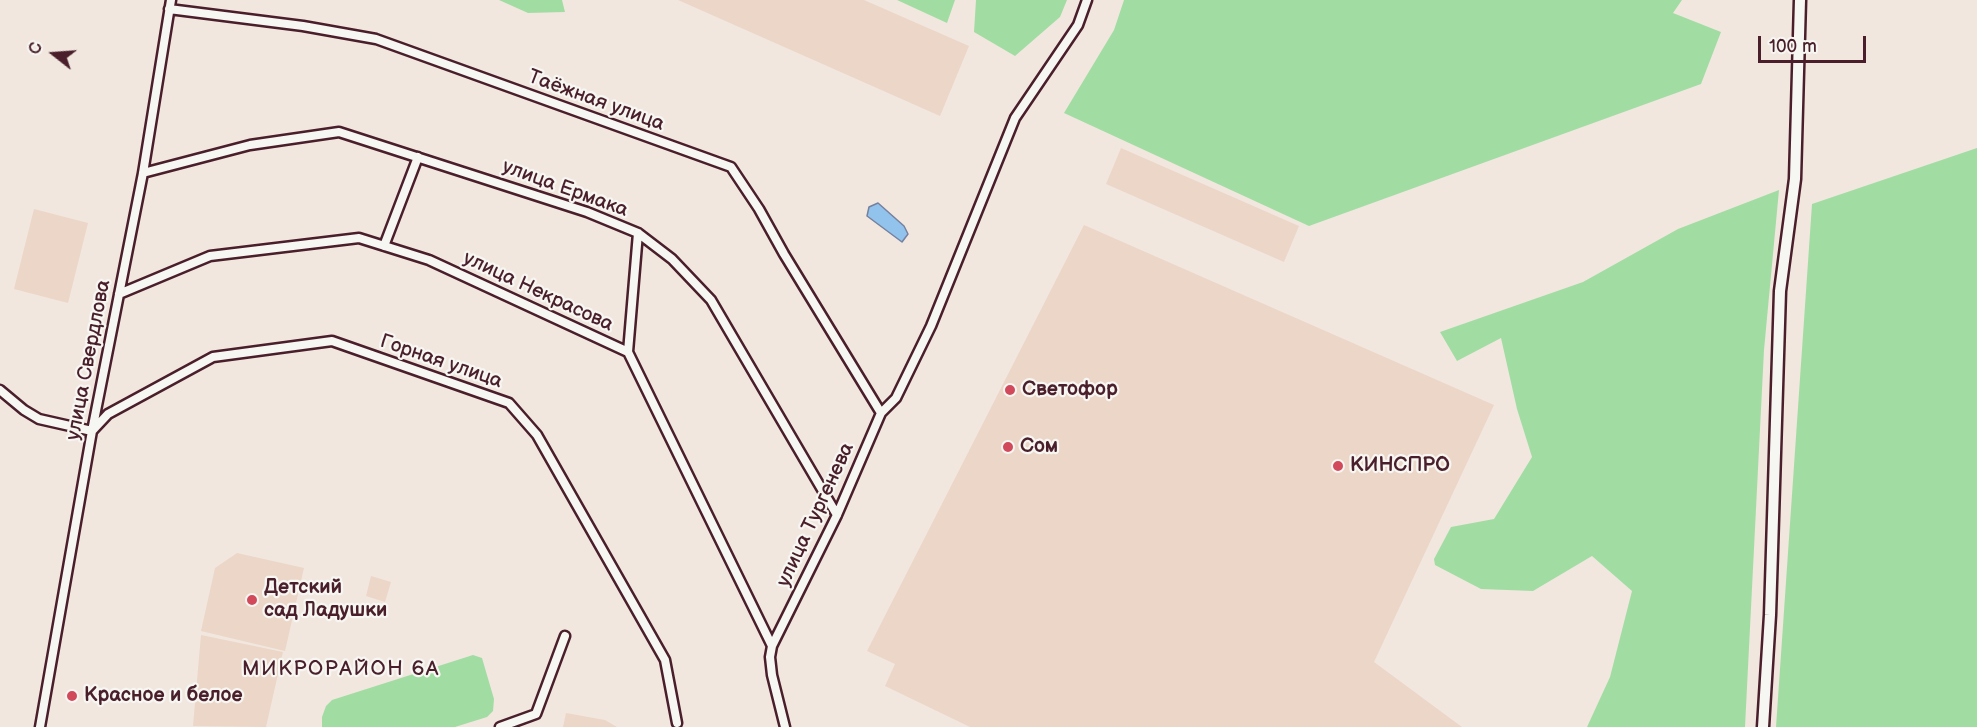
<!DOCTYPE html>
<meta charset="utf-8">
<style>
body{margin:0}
#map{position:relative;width:1977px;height:727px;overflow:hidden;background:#f1e7df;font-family:"Balsamiq Sans",sans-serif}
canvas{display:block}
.north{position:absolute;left:24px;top:24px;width:60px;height:60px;-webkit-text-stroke:4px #f6f6f2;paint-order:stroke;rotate:287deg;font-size:16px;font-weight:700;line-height:24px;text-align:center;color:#4a1f2b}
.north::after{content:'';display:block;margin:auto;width:21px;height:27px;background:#4a1f2b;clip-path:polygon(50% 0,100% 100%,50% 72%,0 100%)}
.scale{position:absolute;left:1758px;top:36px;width:108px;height:27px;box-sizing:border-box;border:3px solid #4a1f2b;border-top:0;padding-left:8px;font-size:18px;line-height:21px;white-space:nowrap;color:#4a1f2b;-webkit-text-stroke:4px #f6f6f2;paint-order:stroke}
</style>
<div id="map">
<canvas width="1977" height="727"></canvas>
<div class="north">С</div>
<div class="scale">100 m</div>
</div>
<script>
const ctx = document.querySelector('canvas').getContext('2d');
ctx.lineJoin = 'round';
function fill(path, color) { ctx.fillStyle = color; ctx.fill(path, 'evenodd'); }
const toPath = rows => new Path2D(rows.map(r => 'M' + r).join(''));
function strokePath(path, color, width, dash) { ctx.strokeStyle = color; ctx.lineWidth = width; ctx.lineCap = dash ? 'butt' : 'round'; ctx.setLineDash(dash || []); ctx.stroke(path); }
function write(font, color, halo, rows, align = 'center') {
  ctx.font = font + ' "Balsamiq Sans",sans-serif'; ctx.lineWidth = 4.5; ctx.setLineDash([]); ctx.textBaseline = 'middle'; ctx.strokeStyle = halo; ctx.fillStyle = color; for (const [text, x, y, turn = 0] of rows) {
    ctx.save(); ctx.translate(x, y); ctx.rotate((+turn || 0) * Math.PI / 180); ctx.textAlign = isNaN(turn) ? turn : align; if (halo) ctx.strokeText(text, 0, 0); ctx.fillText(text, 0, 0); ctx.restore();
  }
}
fill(toPath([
 [678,0,864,0,969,46,940,116],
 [1121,148,1299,226,1284,262,1106,184],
 [34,209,88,223,68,303,14,289],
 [1084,225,1494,405,1374,662,1462,727,970,727,885,686,895,664,867,651],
 [237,553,304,568,285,651,201,631,215,568],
 [371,576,391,582,385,602,366,596],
 [201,635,283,652,266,727,193,726],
 [566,713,605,720,617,727,563,727]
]), '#ecd6c8');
fill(toPath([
 [499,0,562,0,565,12,528,13],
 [897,0,955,0,947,23],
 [976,0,1067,0,1060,17,1015,56,974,32],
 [1124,0,1682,0,1673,13,1721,32,1701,84,1309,226,1064,113,1114,30],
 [1977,148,1977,727,1776,727,1812,204],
 [1779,190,1764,350,1745,727,1587,727,1610,677,1632,591,1592,556,1533,591,1481,589,1435,565,1434,559,1451,527,1494,519,1532,457,1517,409,1501,338,1457,361,1440,332,1583,282,1678,229],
 [473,655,482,658,494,699,493,711,487,717,455,727,322,727,322,717,326,706,332,700]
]), '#a1dda3');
const water = toPath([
 [878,203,904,226,908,234,902,242,867,216,869,207,878,203]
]);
fill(water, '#91c3ed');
strokePath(water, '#75819f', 1.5);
const minor = toPath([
 [169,9,303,26,376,39,731,167,759,209,784,254,881,413],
 [143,173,250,145,339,132,587,212,638,233,672,259,711,300,837,515],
 [384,246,418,157],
 [119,294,210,256,359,238,429,260,628,352,772,646],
 [628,352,638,233],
 [0,390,24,410,39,419,92,431],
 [92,431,108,414,213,357,332,341,509,403,537,435,665,660,677,723],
 [40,727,92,431,143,173,171,0],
 [500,727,536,714,565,636],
 [785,727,772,675,770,657,772,646,837,515,881,413,896,398,931,326,1015,118,1078,25,1087,0]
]);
const major = toPath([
 [1763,727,1770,615,1780,291,1795,179,1800,0]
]);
strokePath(minor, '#4a1f2b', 13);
strokePath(major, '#4a1f2b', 15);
strokePath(minor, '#f6f6f2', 8);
strokePath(major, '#f6f6f2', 10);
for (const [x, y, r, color] of [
 [1010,390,6,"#d1495b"],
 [1008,447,6,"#d1495b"],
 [1338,466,6,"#d1495b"],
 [252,600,6,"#d1495b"],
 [72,696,6,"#d1495b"]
]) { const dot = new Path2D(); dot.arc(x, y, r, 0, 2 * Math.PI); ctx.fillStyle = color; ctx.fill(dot); strokePath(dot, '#f6f6f2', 2); }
write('20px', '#4a1f2b', '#f6f6f2', [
 ["Таёжная улица",596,101,20],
 ["улица Ермака",565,189,20],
 ["улица Некрасова",538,292,25],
 ["улица Свердлова",89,360,-79],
 ["Горная улица",441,362,19],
 ["улица Тургенева",816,515,-65]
]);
write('bold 20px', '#4a1f2b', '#f6f6f2', [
 ["Светофор",1022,390],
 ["Сом",1020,447],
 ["КИНСПРО",1350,466],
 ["Детский",264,588],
 ["сад Ладушки",264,611],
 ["Красное и белое",84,696]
], 'left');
ctx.letterSpacing = '1.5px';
write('21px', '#4a1f2b', '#f6f6f2', [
 ["МИКРОРАЙОН 6А",341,670]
]);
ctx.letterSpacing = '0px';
</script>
